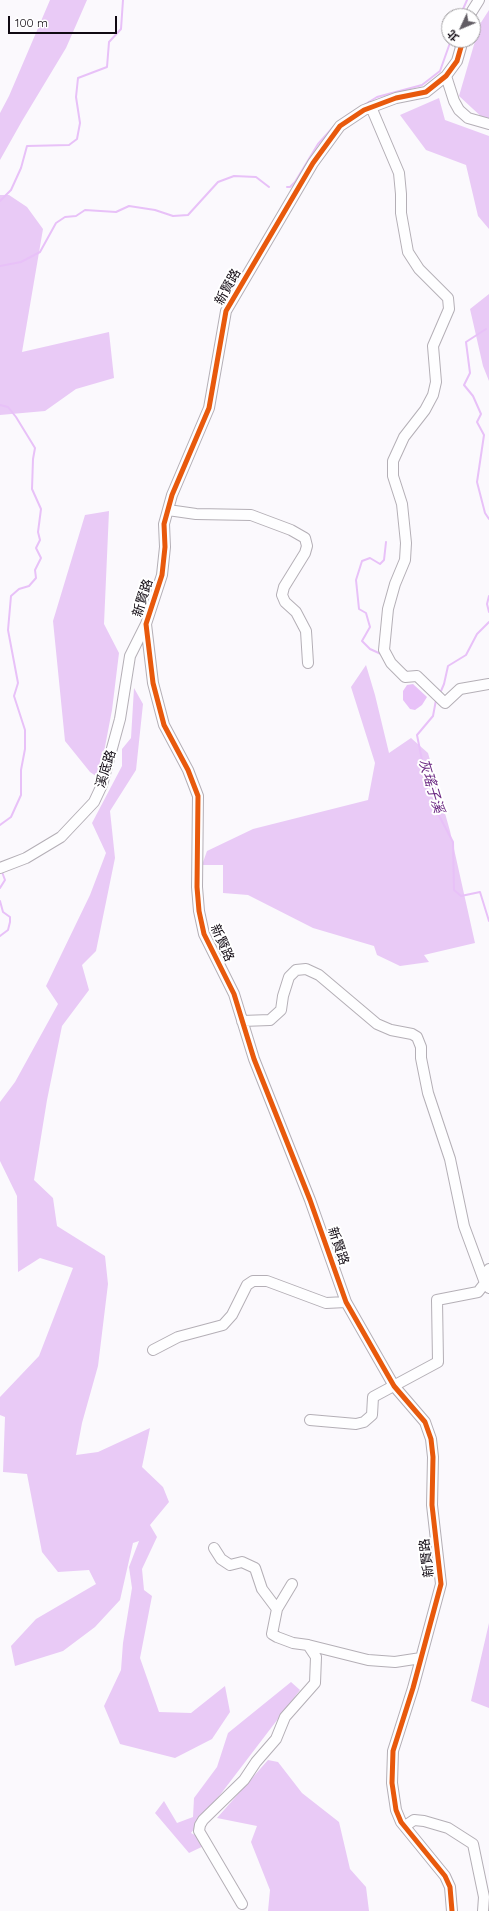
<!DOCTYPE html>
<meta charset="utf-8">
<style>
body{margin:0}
#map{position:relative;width:489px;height:1911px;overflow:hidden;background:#fbf9fd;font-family:Quicksand,"Noto Sans TC",sans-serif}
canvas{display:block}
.north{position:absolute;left:441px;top:8px;width:40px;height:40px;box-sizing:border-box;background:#fff;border:1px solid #9f9da0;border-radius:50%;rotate:226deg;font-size:11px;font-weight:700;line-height:16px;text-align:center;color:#100912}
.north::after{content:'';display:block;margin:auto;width:14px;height:18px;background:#625d64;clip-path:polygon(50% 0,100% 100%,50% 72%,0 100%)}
.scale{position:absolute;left:8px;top:16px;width:109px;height:18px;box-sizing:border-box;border:2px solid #100912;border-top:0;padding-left:5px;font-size:12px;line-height:14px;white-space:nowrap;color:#100912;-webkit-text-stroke:3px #fff;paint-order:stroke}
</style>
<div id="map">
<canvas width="489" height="1911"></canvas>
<div class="north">北</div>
<div class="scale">100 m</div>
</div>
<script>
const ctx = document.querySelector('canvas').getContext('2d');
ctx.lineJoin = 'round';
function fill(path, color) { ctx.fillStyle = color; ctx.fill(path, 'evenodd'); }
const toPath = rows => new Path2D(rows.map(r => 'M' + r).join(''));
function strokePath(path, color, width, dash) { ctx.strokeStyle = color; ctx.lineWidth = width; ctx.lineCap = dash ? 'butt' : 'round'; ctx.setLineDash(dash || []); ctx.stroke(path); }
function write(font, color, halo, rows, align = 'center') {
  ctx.font = font + ' Quicksand,"Noto Sans TC",sans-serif'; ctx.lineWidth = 4; ctx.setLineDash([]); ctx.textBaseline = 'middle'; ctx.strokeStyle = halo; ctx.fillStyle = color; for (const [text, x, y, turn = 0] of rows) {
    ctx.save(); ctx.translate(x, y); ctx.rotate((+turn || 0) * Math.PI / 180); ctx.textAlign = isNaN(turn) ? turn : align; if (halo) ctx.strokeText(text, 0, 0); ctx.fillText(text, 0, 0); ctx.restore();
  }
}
fill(toPath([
 [50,0,87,0,66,48,22,121,0,160,0,113,9,96],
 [489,10,489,119,486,121,459,96,480,24],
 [439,98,445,120,489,136,489,229,478,216,466,165,426,150,400,115],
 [0,195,9,195,27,207,43,229,22,352,109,332,114,378,76,389,45,411,0,415],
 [489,294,489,381,483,366,470,309],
 [109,511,104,624,119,653,112,710,99,778,90,772,65,741,53,621,85,515],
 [366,665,375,695,389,753,411,738,428,753,450,831,475,943,424,955,429,962,400,966,377,955,374,946,313,928,248,895,223,893,223,865,202,865,207,851,253,829,368,800,375,763,351,687],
 [134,688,143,704,136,770,110,811,115,858,96,951,82,965,89,990,62,1026,47,1100,34,1180,53,1198,57,1226,105,1256,108,1284,98,1366,82,1423,76,1455,98,1452,150,1428,142,1467,163,1487,169,1502,150,1525,157,1537,142,1569,144,1590,152,1596,140,1658,159,1712,191,1713,225,1686,230,1712,212,1739,175,1758,120,1744,104,1706,121,1670,123,1643,132,1588,129,1567,139,1541,133,1543,120,1600,95,1627,63,1651,15,1666,11,1646,36,1619,96,1584,89,1570,58,1572,42,1552,27,1474,3,1472,5,1417,0,1415,0,1397,39,1356,73,1268,40,1258,18,1272,17,1196,0,1161,0,1102,15,1082,58,1004,46,986,90,895,106,853,92,823,122,766,122,749,131,738],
 [489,1623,489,1708,471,1701],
 [291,1682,300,1690,191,1833,210,1843,189,1853,155,1813,164,1801,177,1823,193,1817,194,1798,217,1767,228,1733],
 [268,1760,278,1762,302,1793,339,1822,350,1869,366,1887,369,1911,268,1911,270,1890,251,1842,257,1826,217,1818]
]), '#e9caf6');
fill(toPath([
 [413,684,427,697,422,705,415,710,410,709,403,700,403,691,407,685]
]), '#e8c1f8');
strokePath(toPath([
 [460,16,467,0],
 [346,116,377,97,422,85,440,71,451,40],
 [287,187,290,187,295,182,318,144,336,124],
 [0,201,11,190,21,168,27,146,69,145,77,139,80,123,76,97,78,78,107,67,109,42,121,29,123,0],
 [0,266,21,262,40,252,56,223,65,217,76,216,85,210,116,212,129,206,155,210,173,216,188,215,218,182,234,176,256,177,269,187],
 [486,329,466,342,470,373,464,385,473,396,481,414,477,422,484,435,477,482,485,513,489,519],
 [0,405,8,407,16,417,35,448,33,459,32,489,41,509,38,532,40,540,36,548,41,558,35,570,36,578,29,586,19,589,11,596,8,630,18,683,14,696,25,730,25,749,21,770,21,795,11,817,0,825],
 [489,596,487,604,489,612],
 [381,654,370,649,362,641,370,627,366,613,359,609,356,580,362,561,370,558,380,564,384,560,386,542],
 [441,691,444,684,448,666,466,655,477,634,489,622],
 [436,700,433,716,417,735,422,760,432,779,436,810,453,842,454,890,461,896,480,892,489,921],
 [0,888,5,880,2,872],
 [0,901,3,912,10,917,10,922,8,930,0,936]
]), '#e8c1f8', 2);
const minor = toPath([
 [469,16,479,0],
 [446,76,454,101,459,110,468,118,489,124],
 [371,107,399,173,401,194,401,213,408,252,419,269,448,298,449,309,433,346,436,382,433,395,425,410,404,437,393,461,393,476,402,504,406,543,405,560,395,584,388,609,384,650,391,663,405,677,417,676,445,703,460,689,489,684],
 [168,510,196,514,251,515,291,530,305,538,307,546,305,553,284,587,282,595,285,602,296,612,306,631,308,663],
 [0,868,26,858,61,837,94,802,102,785,120,719,130,656,146,624],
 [242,1021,270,1020,281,1010,283,996,289,977,296,970,306,969,319,975,377,1024,391,1030,412,1034,417,1037,421,1047,421,1058,428,1093,450,1159,464,1226,485,1283,489,1288],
 [153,1350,178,1337,223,1325,232,1315,247,1285,253,1281,267,1281,326,1303,346,1302],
 [310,1420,356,1424,364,1422,372,1415,373,1397,438,1362,437,1300,478,1292,485,1283,489,1269],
 [214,1548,221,1559,230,1565,242,1562,255,1568,262,1589,277,1609,272,1634,277,1637,293,1643,308,1645,368,1660,395,1662,421,1658],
 [277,1609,292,1584],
 [405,1826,414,1820,424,1821,448,1828,473,1844,484,1897,483,1911],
 [242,1904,199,1831,200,1825,203,1820,244,1780,256,1762,276,1739,285,1717,315,1683,316,1657,308,1645],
 [452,1911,450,1887,445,1876,401,1822,396,1810,392,1783,393,1751,413,1688,441,1584,432,1505,433,1457,431,1439,425,1422,394,1386,346,1302,310,1200,254,1059,234,994,204,934,199,911,197,887,198,796,188,770,164,725,153,683,146,624,162,575,165,547,164,524,172,495,209,408,226,311,313,163,340,126,364,110,396,98,426,92,446,76,457,61,463,40]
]);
strokePath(minor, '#b4afb6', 12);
strokePath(minor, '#fefeff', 10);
strokePath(toPath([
 [452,1911,450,1887,445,1876,401,1822,396,1810,392,1783,393,1751,413,1688,441,1584,432,1505,433,1457,431,1439,425,1422,394,1386,346,1302,310,1200,254,1059,234,994,204,934,199,911,197,887,198,796,188,770,164,725,153,683,146,624,162,575,165,547,164,524,172,495,209,408,226,311,313,163,340,126,364,110,396,98,426,92,446,76,457,61,463,40]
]), '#e8590c', 5);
write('13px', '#100912', '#fff', [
 ["新賢路",228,287,-61],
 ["新賢路",143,598,-73],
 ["溪底路",106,769,-73],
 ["新賢路",222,943,66],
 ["新賢路",338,1246,71],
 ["新賢路",427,1558,-97]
]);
write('italic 14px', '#6c2a83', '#fff', [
 ["灰瑤子溪",431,786,73]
]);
</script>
